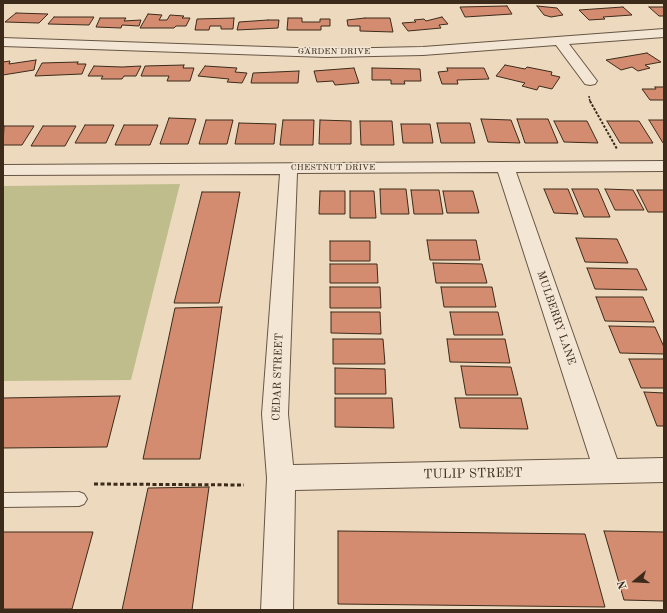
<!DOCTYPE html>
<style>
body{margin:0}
#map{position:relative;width:667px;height:613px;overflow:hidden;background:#edd9be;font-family:"Old Standard TT",serif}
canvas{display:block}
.frame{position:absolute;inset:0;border:4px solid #3c2b1b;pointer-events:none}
.north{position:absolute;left:615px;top:561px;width:40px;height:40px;-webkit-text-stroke:3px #f3e6d5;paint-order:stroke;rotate:252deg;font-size:11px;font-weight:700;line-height:16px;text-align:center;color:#3c2b1b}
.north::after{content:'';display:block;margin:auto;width:14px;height:18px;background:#3c2b1b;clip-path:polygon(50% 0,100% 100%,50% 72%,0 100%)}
</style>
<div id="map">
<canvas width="667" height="613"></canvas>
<div class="frame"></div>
<div class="north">N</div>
</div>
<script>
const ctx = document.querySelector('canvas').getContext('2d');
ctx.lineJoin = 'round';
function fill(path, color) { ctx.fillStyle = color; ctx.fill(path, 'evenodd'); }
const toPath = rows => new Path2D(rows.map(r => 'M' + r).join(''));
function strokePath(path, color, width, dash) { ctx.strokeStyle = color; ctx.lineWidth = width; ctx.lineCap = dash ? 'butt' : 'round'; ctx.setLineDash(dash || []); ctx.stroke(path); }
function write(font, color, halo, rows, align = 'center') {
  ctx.font = font + ' "Old Standard TT",serif'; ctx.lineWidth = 3; ctx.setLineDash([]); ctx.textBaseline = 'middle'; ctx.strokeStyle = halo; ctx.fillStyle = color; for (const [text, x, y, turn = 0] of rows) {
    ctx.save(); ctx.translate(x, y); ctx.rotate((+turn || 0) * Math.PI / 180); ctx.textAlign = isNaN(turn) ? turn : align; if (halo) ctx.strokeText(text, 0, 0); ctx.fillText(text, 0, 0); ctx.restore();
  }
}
fill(toPath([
 [180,184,131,380,3,381,3,186]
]), '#c0bd8c');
const building = toPath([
 [507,6,512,14,465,17,460,7,507,6],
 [537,6,557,8,563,15,551,17,544,15,537,6],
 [623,7,632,15,603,17,605,19,589,20,579,10,623,7],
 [649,7,664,7,664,16,659,16,649,7],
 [16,13,48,14,39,23,5,22,16,13],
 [148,14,162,15,159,20,167,20,170,15,184,16,182,18,190,18,186,26,176,26,174,28,140,28,148,14],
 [54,17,94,17,89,25,48,24,54,17],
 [442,17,448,24,439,25,441,28,408,31,402,23,416,22,414,20,424,19,426,21,442,17],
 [100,18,126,18,124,21,141,20,139,26,122,25,121,28,96,27,100,18],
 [234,18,233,29,221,29,221,26,210,26,209,30,195,30,197,19,234,18],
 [288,18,302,18,302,22,320,22,320,19,330,19,330,26,321,26,321,30,287,30,288,18],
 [365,18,390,18,393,32,360,31,360,26,348,26,347,20,365,18],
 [268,20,279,20,278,28,237,30,239,22,268,20],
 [647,53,661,62,645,65,650,68,638,71,632,67,621,70,606,60,647,53],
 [36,60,34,70,3,75,3,62,10,61,9,64,36,60],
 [78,62,77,64,86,64,82,74,35,76,42,63,78,62],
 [184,65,183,68,194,68,190,81,167,81,169,76,141,76,145,66,184,65],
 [505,65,525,69,527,67,552,72,551,75,560,77,552,89,539,86,537,90,522,86,525,83,496,76,505,65],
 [94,66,122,67,141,66,136,76,124,76,122,79,101,79,103,76,88,76,94,66],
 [205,66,237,68,235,72,247,73,242,83,227,82,229,79,198,76,205,66],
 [354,68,359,83,335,85,333,81,317,82,314,71,354,68],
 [372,68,420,69,421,81,404,81,405,84,391,84,391,80,372,80,372,68],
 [447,68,484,68,489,79,457,80,458,84,442,84,438,72,448,71,447,68],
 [299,71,298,83,251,83,253,73,299,71],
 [655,87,664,87,664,100,650,100,642,89,656,89,655,87],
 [169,118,196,119,188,144,160,144,169,118],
 [481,119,511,120,520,143,488,142,481,119],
 [517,119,548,119,558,143,525,143,517,119],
 [206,120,233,120,227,144,199,144,206,120],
 [283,120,314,120,313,145,280,145,283,120],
 [320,120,351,121,351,144,319,144,320,120],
 [649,120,664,120,664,143,663,143,649,120],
 [360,121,392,121,394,145,361,145,360,121],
 [554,121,587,121,598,143,564,142,554,121],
 [607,121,639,121,653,143,620,143,607,121],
 [239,123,276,124,274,144,235,144,239,123],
 [437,123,470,123,475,143,441,143,437,123],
 [401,124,430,124,433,143,403,143,401,124],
 [85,125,114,125,106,143,75,143,85,125],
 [124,125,158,125,150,145,115,145,124,125],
 [4,126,34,126,22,145,3,145,4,126],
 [43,126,76,126,65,146,31,146,43,126],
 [380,189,406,189,409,214,381,214,380,189],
 [544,189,568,189,578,214,554,213,544,189],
 [572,189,598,189,610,217,584,217,572,189],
 [605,189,633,190,644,210,615,210,605,189],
 [411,190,439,190,443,214,414,214,411,190],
 [637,190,664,190,664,212,648,212,637,190],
 [320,191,345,191,345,214,319,214,320,191],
 [350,191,374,191,376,218,350,218,350,191],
 [443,191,473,191,479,213,447,213,443,191],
 [202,192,240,192,219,303,174,303,202,192],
 [576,238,617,239,628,263,585,262,576,238],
 [427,240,476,240,480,260,430,260,427,240],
 [330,241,370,241,370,261,330,261,330,241],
 [433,263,482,264,487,283,436,283,433,263],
 [330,264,377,264,378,283,330,283,330,264],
 [587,268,637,269,647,290,595,289,587,268],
 [330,287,380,287,381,308,330,308,330,287],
 [441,287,492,287,496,307,444,307,441,287],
 [596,297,643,297,654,322,605,321,596,297],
 [222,307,200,459,143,459,175,308,222,307],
 [331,312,380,312,381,334,331,333,331,312],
 [450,312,498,312,503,335,454,335,450,312],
 [609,326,655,327,664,347,664,354,620,353,609,326],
 [333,339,383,339,385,364,333,364,333,339],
 [447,339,505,339,510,363,450,362,447,339],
 [629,359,664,359,664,388,641,388,629,359],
 [461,366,511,367,518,395,466,395,461,366],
 [335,368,385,369,386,394,335,394,335,368],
 [644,392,664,393,664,426,657,426,644,392],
 [120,396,107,447,3,448,3,398,120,396],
 [335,398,392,398,394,428,335,427,335,398],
 [455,398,521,398,528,429,460,428,455,398],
 [209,487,192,610,122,610,148,488,209,487],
 [338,531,585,534,605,607,338,604,338,531],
 [604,531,664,532,664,601,624,600,604,531],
 [3,532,93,532,72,609,3,609,3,532]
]);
fill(building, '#d38c6f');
strokePath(building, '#3c2b1b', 1);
const lane = toPath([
 [79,492,84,494,87,499,84,504,79,506,3,507,3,493,79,492]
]);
const street = toPath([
 [664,29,664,37,569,44,597,81,595,84,590,85,585,84,556,45,423,55,326,57,3,46,3,38,326,49,423,47,664,29],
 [664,161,664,171,516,172,617,459,664,458,664,482,295,490,293,610,261,610,267,478,262,414,280,174,3,175,3,165,664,161],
 [498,172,590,459,293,465,288,414,297,173,498,172]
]);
strokePath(lane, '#685644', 2);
strokePath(street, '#685644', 2);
strokePath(toPath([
 [589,96,590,102]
]), '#3c2b1b', 1.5, [2, 1]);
strokePath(toPath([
 [590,101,617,149]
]), '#3c2b1b', 2, [2.5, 1.5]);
strokePath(toPath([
 [94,484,244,485]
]), '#3c2b1b', 3, [4, 2.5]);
fill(lane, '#f3e6d5');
fill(street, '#f3e6d5');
write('9px', '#3c2b1b', '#f3e6d5', [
 ["GARDEN DRIVE",334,52],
 ["CHESTNUT DRIVE",333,168]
]);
write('11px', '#3c2b1b', '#f3e6d5', [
 ["MULBERRY LANE",556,318,71],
 ["CEDAR STREET",278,377,-88]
]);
write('13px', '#3c2b1b', '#f3e6d5', [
 ["TULIP STREET",473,474,-1]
]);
</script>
